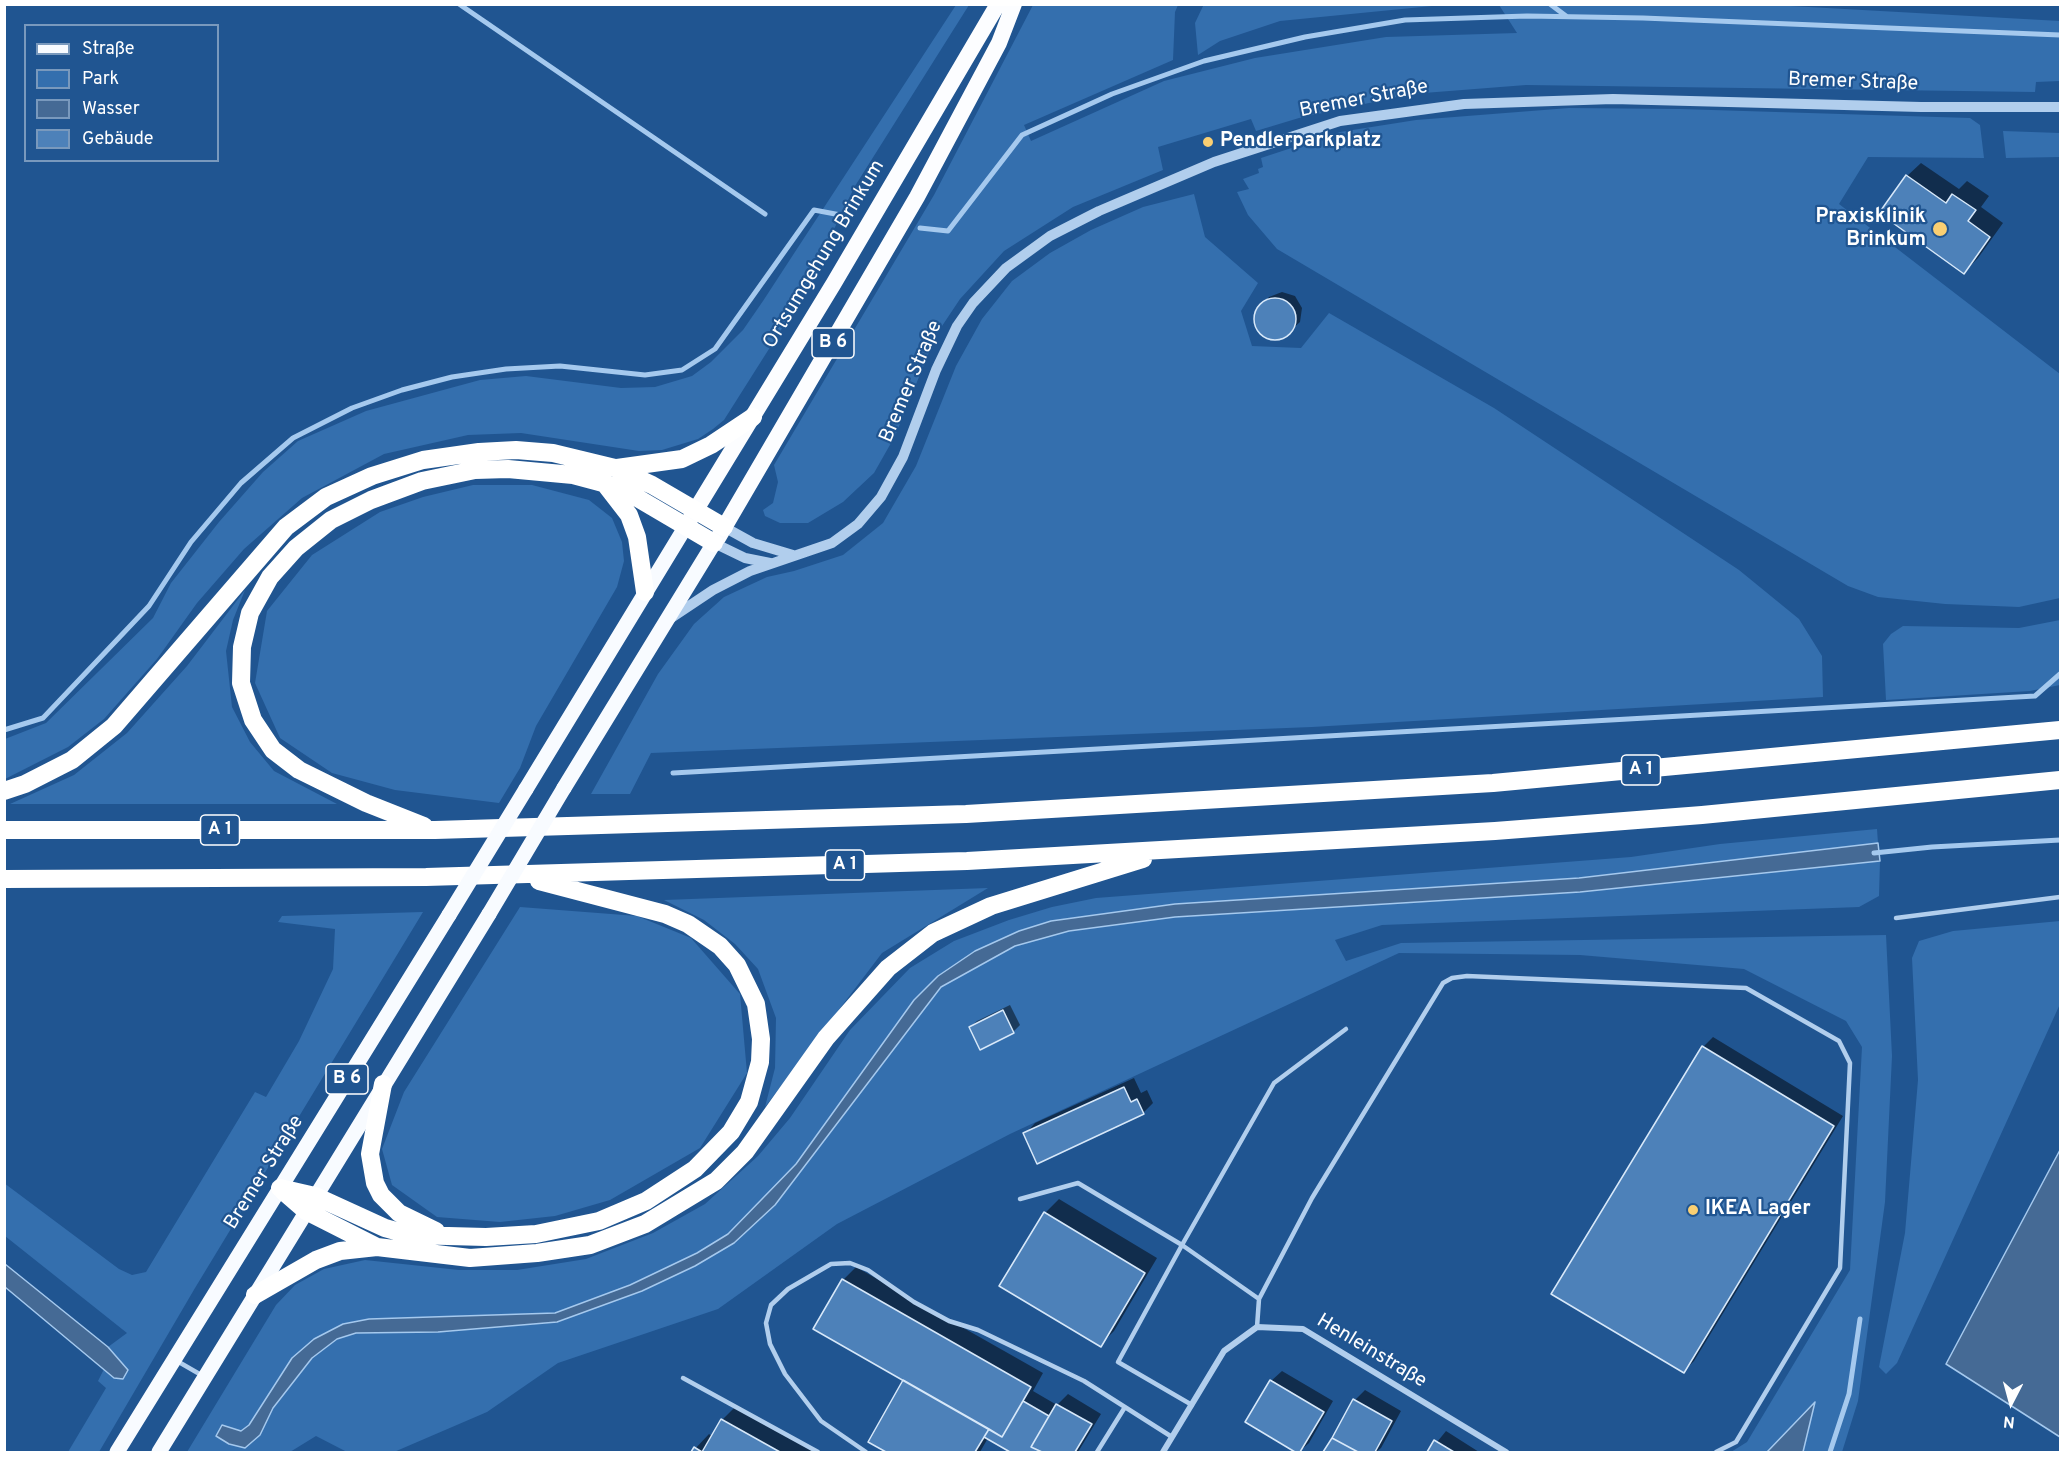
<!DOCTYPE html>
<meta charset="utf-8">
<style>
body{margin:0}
#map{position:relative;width:2065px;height:1457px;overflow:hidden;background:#205591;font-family:Overpass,sans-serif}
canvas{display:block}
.frame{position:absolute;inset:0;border:6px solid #fff;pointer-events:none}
.legend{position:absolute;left:24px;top:24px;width:195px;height:138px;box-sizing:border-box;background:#205591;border:2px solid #7999bd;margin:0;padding:8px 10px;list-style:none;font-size:18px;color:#fff}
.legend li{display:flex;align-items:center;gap:12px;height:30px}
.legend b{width:30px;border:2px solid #7999bd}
.north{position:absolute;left:1981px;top:1373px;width:60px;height:60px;-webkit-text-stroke:4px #205591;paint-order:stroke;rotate:186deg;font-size:16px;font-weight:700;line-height:24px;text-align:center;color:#fff}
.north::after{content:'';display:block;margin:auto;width:21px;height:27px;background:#fff;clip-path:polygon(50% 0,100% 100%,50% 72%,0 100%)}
</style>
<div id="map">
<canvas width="2065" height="1457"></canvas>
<div class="frame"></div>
<ul class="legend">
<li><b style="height:8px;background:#f8fbff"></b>Straße</li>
<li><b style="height:16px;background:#346fae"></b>Park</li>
<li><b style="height:16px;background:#456a95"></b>Wasser</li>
<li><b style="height:16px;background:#4d81b9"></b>Gebäude</li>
</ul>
<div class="north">N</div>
</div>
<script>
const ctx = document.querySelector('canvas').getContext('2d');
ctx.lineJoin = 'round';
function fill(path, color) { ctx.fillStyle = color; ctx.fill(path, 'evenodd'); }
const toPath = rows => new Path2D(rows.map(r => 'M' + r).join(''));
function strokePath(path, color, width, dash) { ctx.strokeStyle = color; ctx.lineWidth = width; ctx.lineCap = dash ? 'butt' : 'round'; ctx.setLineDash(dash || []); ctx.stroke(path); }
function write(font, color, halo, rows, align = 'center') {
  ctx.font = font + ' Overpass,sans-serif'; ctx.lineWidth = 4.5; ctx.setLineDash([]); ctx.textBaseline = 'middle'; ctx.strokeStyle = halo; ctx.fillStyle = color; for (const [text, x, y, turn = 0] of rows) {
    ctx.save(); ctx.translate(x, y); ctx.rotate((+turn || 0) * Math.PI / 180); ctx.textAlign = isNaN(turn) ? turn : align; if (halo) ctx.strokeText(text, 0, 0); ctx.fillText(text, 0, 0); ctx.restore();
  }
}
fill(toPath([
 [1204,4,1442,4,1442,5,1280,21,1220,41,1198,55,1195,23],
 [956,5,969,5,855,186,798,303,724,420,713,429,698,439,662,450,639,451,521,433,468,435,384,454,302,498,244,549,197,603,157,659,104,719,68,747,5,779,5,739,46,723,153,618,171,583,219,522,263,472,298,441,366,411,480,380,526,376,621,388,655,387,692,376,711,362,743,330,763,301],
 [1773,5,2060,21,2060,81,2036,82,2035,92,1526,85,1411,94,1299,118,1256,131,1251,119,1158,147,1163,170,1073,207,1004,251,960,299,936,335,895,436,874,473,843,502,808,523,780,523,765,516,763,510,773,503,778,482,774,465,934,195,1033,5,1178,5,1175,12,1173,60,1024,125,1031,141,1164,81,1255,58,1386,37,1517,33,1499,5],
 [1569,108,1680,109,1970,118,1980,125,1984,158,1868,157,1839,204,2060,374,2060,598,2019,607,1945,604,1878,597,1848,586,1277,249,1248,215,1237,192,1249,189,1243,179,1259,173,1258,169,1263,167,1261,158,1340,132,1416,120],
 [2003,131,2060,133,2060,157,2006,158],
 [1194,194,1205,237,1258,283,1241,311,1252,346,1301,348,1329,313,1494,408,1739,570,1799,619,1822,656,1823,697,1312,727,651,753,630,794,591,794,658,674,694,624,724,597,767,577,794,571,843,555,883,523,916,466,956,366,982,319,1012,281,1050,253,1091,230,1143,207],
 [473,485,532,485,589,500,612,518,622,542,624,561,617,587,536,726,520,768,499,803,395,790,332,773,280,738,255,683,267,611,312,555,380,512,423,497],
 [245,590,233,620,226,651,232,707,250,742,274,771,337,804,10,804,74,775,127,733,187,666],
 [2060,620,2060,685,2030,691,1886,700,1883,644,1891,634,1903,626,2019,628],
 [1877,829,1878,843,1579,878,1175,904,1051,921,1019,931,975,951,938,976,914,1000,796,1164,728,1234,697,1253,630,1285,555,1313,369,1319,343,1324,292,1358,249,1425,242,1431,228,1429,229,1444,245,1447,260,1435,273,1408,312,1358,337,1339,356,1333,438,1332,557,1322,642,1291,695,1266,734,1243,775,1205,941,987,1015,946,1069,931,1175,917,1580,892,1880,861,1879,896,1859,907,1382,925,1335,940,1346,961,1401,943,1886,935,1892,1056,1885,1202,1858,1401,1842,1452,1731,1452,1747,1442,1850,1270,1862,1047,1846,1021,1744,969,1580,955,1399,953,1010,1134,837,1224,718,1309,558,1363,487,1412,394,1452,347,1452,316,1436,290,1452,187,1452,276,1305,295,1285,324,1269,365,1260,459,1270,517,1270,586,1259,653,1233,705,1204,758,1156,790,1118,850,1030,910,968,954,941,1009,920,1052,907,1096,898,1631,857,1720,844],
 [988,888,882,953,765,1107,775,1068,776,1018,758,969,735,944,704,920,664,900],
 [520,907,637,916,691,938,740,994,747,1073,700,1148,610,1200,555,1216,500,1222,437,1217,392,1185,382,1149,404,1092],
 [423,912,195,1288,99,1452,68,1452,106,1388,98,1381,104,1369,114,1378,128,1370,108,1347,127,1333,5,1236,4,1183,119,1269,132,1275,146,1272,255,1092,266,1097,299,1041,333,969,335,929,278,922,282,916],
 [2060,921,2060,1004,1897,1363,1886,1374,1879,1367,1905,1233,1918,1080,1912,958,1919,941,1953,931]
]), '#346fae');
const water = toPath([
 [1878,843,1880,861,1580,892,1175,917,1069,931,1015,946,941,987,775,1205,734,1243,695,1266,642,1291,557,1322,438,1332,356,1333,337,1339,312,1358,273,1408,260,1435,245,1448,229,1444,216,1436,222,1425,241,1431,249,1425,292,1358,314,1339,343,1324,369,1319,555,1313,630,1285,697,1253,728,1234,796,1164,914,1000,938,976,975,951,1019,931,1051,921,1175,904,1579,878,1878,843],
 [2060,1150,2060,1437,1946,1364,2060,1150],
 [5,1264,108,1347,128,1370,123,1379,114,1378,5,1287,5,1264],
 [1815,1402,1803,1452,1767,1452,1815,1402]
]);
fill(water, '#456a95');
strokePath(water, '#a5c9ee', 1.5);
fill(toPath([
 [1921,163,1959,189,1967,181,1989,196,1981,207,2003,223,1978,258,1964,272,1907,176],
 [1282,292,1295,296,1302,308,1300,322,1282,338,1268,339,1257,330,1255,316,1269,297],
 [1010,1005,1020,1025,1013,1032,970,1027,977,1021],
 [1713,1037,1843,1116,1694,1361,1683,1372,1703,1047],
 [1134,1078,1141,1093,1147,1090,1153,1103,1143,1113,1025,1134,1035,1123],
 [1059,1199,1157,1258,1114,1331,1100,1345,1045,1213],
 [856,1267,1043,1373,1033,1391,1057,1405,1068,1394,1101,1414,1078,1452,1013,1452,988,1438,980,1452,889,1452,870,1441,905,1380,843,1280],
 [1282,1371,1333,1401,1309,1443,1299,1452,1247,1422,1271,1381],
 [1365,1390,1401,1411,1381,1448,1376,1452,1325,1452,1355,1400],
 [736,1406,817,1452,692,1452,709,1434,713,1437,722,1420],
 [1446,1431,1479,1452,1429,1452]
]), '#0007');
strokePath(toPath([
 [459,4,765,214],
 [1550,4,1566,16],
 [920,228,948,231,1022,135,1112,94,1204,61,1305,37,1405,20,1527,16,1643,18,2060,35],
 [4,730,43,718,149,606,191,542,241,483,293,438,352,408,402,390,452,377,506,369,560,366,645,375,682,370,715,349,814,210,846,216],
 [673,773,2035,696,2060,674],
 [1874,853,1932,847,2060,840],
 [1830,1452,1849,1394,1860,1319]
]), '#a5c9ee', 5);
const building = toPath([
 [1906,175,1946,203,1952,194,1976,210,1968,221,1990,237,1964,274,1879,213,1906,175],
 '1254 319a21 21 0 1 1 42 0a21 21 0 1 1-42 0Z',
 [1003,1010,1014,1033,980,1050,969,1027,1003,1010],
 [1702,1046,1834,1126,1684,1373,1551,1294,1702,1046],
 [1124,1087,1131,1102,1137,1099,1144,1114,1037,1164,1023,1133,1124,1087],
 [1044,1212,1145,1273,1101,1347,999,1286,1044,1212],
 [842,1279,1031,1387,1002,1437,813,1329,842,1279],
 [903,1380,989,1429,975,1452,886,1452,868,1442,903,1380],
 [1270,1380,1324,1412,1300,1452,1295,1452,1245,1422,1270,1380],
 [1353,1399,1392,1421,1375,1452,1358,1452,1332,1438,1353,1399],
 [1023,1401,1049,1416,1031,1447,1042,1452,1010,1452,984,1437,989,1429,1002,1437,1023,1401],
 [1056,1404,1092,1424,1075,1452,1042,1452,1031,1447,1056,1404],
 [721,1419,780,1452,691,1452,694,1447,702,1452,721,1419],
 [1332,1438,1358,1452,1323,1452,1332,1438],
 [1434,1440,1454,1452,1427,1452,1434,1440]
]);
fill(building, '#4d81b9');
strokePath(building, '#d7e8f9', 1.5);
strokePath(toPath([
 [1896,918,2060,897],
 [1020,1199,1078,1183,1182,1245,1274,1083,1346,1029],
 [1257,1327,1259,1299,1312,1198,1443,983,1452,978,1467,976,1746,988,1839,1041,1850,1063,1840,1268,1736,1442,1716,1452],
 [177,1361,203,1376],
 [683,1378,818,1452],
 [1192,1405,1118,1362,1182,1245,1259,1299],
 [866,1452,821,1421,785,1374,770,1344,766,1323,771,1305,788,1289,831,1264,850,1263,868,1270,914,1302,949,1321,978,1330,1084,1381,1172,1437],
 [1097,1452,1125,1407]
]), '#b1ceed', 4.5);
strokePath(toPath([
 [1163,1452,1224,1351,1257,1327,1303,1329,1506,1452]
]), '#b1ceed', 6);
strokePath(toPath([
 [724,527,753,543,793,555],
 [714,543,745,558,770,563],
 [671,618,713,590,750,571,832,543,858,524,881,497,903,457,936,370,957,326,973,303,1006,268,1050,236,1099,211,1214,162,1340,121,1464,104,1613,99,1921,107,2060,107]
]), '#b1ceed', 10);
strokePath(toPath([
 [564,788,714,543],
 [526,789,686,526],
 [117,1452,449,915],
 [159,1452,489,914]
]), '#f8fbff', 15);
strokePath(toPath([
 [689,521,834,283,998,4],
 [718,538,917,197,999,43,1014,4]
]), '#fcfdff', 16);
strokePath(toPath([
 [617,468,682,459,711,445,753,417],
 [605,484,629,515,637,537,645,592],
 [4,791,25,784,72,760,114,726,286,527,326,497,372,476,423,460,479,452,516,450,553,453,615,468,652,485,724,527],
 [424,826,366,803,299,770,273,750,253,720,241,683,242,647,250,613,270,577,296,548,331,520,371,500,422,481,475,470,508,469,573,475,603,483,629,493,714,543],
 [4,830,435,830,966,814,1493,783,2060,730],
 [4,879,426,877,967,861,1495,831,1702,815,2060,780],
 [383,1084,370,1154,375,1183,381,1195,399,1213,436,1231],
 [280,1188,315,1196,385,1228,410,1235,486,1237,536,1234,599,1221,646,1201,695,1169,731,1132,749,1102,760,1062,761,1039,756,1004,737,965,720,946,688,924,665,914,539,881],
 [283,1191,306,1211,377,1247],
 [255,1295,316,1260,340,1251,377,1247,470,1258,537,1253,590,1245,645,1224,716,1181,745,1152,826,1038,888,968,933,933,991,906,1143,859]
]), '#fff', 18);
strokePath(toPath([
 [489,914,564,788],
 [449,915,526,789]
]), '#f8fbff', 15);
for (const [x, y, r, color] of [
 [1208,142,6,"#facf72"],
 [1940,229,8,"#facf72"],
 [1693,1210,6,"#facf72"]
]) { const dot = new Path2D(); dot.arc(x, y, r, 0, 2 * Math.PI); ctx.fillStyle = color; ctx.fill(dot); strokePath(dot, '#205591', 2); }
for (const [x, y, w] of [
 [833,343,42],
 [1641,770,39],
 [220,830,39],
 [845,865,39],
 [347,1079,42]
]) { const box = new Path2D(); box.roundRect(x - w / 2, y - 15, w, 30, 4.5); ctx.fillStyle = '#205591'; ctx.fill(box); strokePath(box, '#fff', 1.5); }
write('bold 18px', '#fff', null, [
 ["B 6",833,343],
 ["A 1",1641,770],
 ["A 1",220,830],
 ["A 1",845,865],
 ["B 6",347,1079]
]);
write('20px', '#fff', '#205591', [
 ["Bremer Straße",1853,83,2],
 ["Bremer Straße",1364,100,-11],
 ["Ortsumgehung Brinkum",825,255,-59],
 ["Bremer Straße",912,382,-67],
 ["Bremer Straße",265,1173,-58],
 ["Henleinstraße",1371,1352,31]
]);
write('bold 20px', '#fff', '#205591', [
 ["Pendlerparkplatz",1220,142],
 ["Praxisklinik",1926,218,"right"],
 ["Brinkum",1926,241,"right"],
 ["IKEA Lager",1705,1210]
], 'left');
</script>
